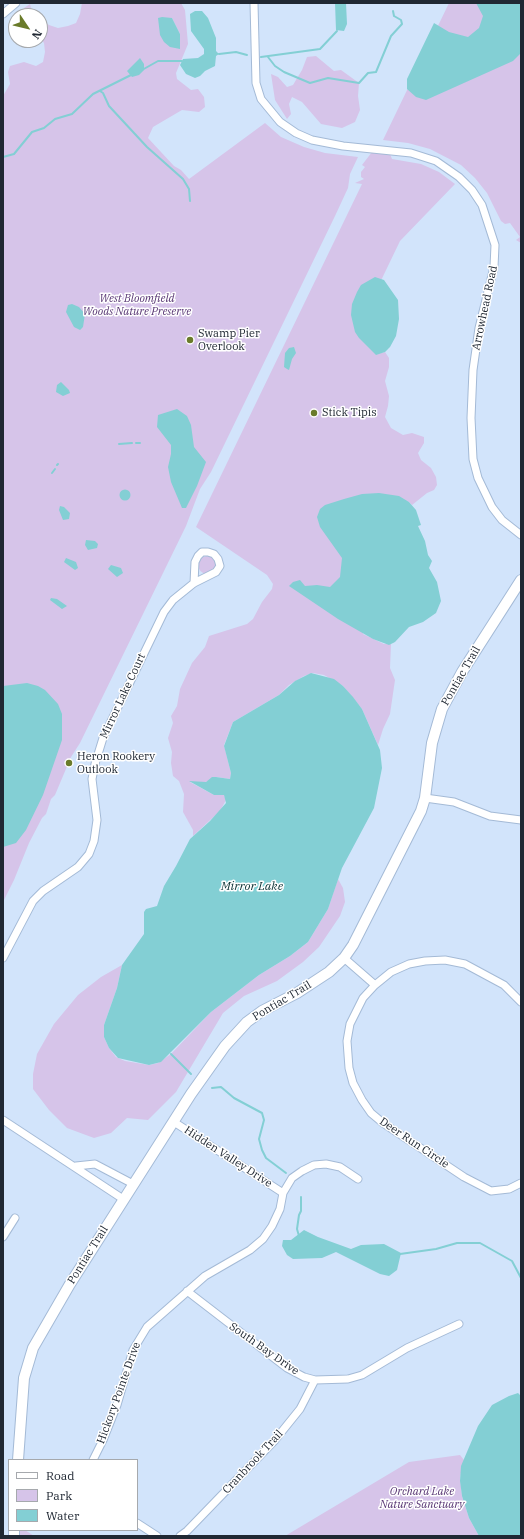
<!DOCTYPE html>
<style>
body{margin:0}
#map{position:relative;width:524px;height:1539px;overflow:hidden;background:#d2e4fb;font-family:"IBM Plex Serif",serif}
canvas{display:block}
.frame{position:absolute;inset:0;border:4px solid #202833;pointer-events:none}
.legend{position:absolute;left:8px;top:1459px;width:130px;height:72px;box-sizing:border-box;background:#fff;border:1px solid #a6a9ad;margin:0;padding:5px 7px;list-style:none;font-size:12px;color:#202833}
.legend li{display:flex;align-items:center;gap:8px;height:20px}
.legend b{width:20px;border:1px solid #a6a9ad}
.north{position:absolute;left:8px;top:8px;width:40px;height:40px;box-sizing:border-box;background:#fff;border:1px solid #a6a9ad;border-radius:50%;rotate:125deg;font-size:11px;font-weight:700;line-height:16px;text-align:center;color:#202833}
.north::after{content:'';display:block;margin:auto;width:14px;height:18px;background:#6a7b2a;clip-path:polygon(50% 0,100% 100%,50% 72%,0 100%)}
</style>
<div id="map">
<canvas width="524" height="1539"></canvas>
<div class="frame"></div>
<ul class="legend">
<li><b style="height:5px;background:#fff"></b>Road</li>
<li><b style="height:11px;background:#d6c4e9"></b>Park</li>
<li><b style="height:11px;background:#83cfd4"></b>Water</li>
</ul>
<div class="north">N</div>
</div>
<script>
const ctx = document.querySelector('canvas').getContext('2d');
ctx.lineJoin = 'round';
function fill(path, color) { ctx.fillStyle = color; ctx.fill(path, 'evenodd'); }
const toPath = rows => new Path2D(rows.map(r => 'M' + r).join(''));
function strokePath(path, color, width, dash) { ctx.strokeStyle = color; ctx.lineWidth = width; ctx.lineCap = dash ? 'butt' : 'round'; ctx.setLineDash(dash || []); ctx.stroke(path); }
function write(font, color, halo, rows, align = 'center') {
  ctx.font = font + ' "IBM Plex Serif",serif'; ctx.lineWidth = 3; ctx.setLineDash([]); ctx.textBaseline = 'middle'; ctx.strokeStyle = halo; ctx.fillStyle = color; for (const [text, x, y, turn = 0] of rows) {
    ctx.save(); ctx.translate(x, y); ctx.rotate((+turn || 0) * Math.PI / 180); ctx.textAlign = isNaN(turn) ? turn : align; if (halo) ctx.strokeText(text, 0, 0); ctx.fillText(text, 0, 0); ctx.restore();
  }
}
fill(toPath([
 [82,3,181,3,185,10,188,44,176,73,177,79,191,90,198,89,204,97,205,107,199,112,182,110,153,127,148,138,174,166,181,170,189,179,265,123,281,137,304,147,325,153,358,157,350,174,348,188,335,216,211,472,200,489,186,526,80,743,71,757,55,795,51,799,46,814,42,818,29,843,14,880,3,902,3,96,10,84,8,72,10,66,24,62,36,66,43,62,45,52,44,43,40,38,40,19,49,25,58,28,68,26,76,23,80,14],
 [172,18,180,34,175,49],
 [449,3,521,3,521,243,516,240,520,237,510,223,505,224,501,221,487,193,475,178,461,165,430,149,408,143,383,140],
 [30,4,32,13,36,16,22,16,24,8],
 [316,56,334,71,341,70,359,83,358,96,360,110,355,122,342,128,321,124,302,102,292,97,289,104,291,114,287,119,275,100,271,74,278,77,287,87,293,85,302,70,307,57],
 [372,152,390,154,392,159,421,164,439,172,455,184,400,241,375,293,382,353,385,352,389,358,389,367,385,381,389,396,388,406,385,417,391,428,403,435,412,433,424,437,424,443,418,453,421,460,431,468,436,477,437,485,434,490,427,493,412,505,409,502,388,495,363,634,384,644,391,644,390,668,395,680,390,714,383,729,378,745,362,709,343,686,324,675,313,673,304,676,289,685,279,695,233,722,224,745,231,773,230,779,216,777,206,782,190,782,214,795,224,795,226,800,220,811,193,836,193,830,183,812,184,794,179,781,173,776,171,763,172,752,168,738,173,723,171,716,177,706,180,689,192,663,205,647,209,636,247,624,253,619,262,602,272,589,273,584,267,575,196,527,362,184,355,183,364,179,361,177,361,172,365,167,362,165],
 '198 565a9 9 0 1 1 18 0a9 9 0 1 1-18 0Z',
 [338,879,343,888,345,902,340,916,319,947,303,962,277,981,244,996,223,1013,176,1092,148,1120,127,1118,111,1133,94,1138,67,1128,49,1110,33,1089,33,1074,37,1054,54,1024,78,995,101,977,122,965,117,988,104,1025,104,1037,109,1048,116,1057,125,1061,149,1065,158,1063,171,1054,211,1012,259,975,290,956,308,942,328,909],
 [460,1455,464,1460,460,1477,462,1496,469,1518,479,1536,285,1536,409,1462],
 [17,1530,25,1530,34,1536,17,1536]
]), '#d6c4e9');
fill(toPath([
 [335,3,346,3,347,24,344,31,336,30],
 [476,3,521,3,521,53,513,61,426,100,416,97,407,89,407,79,434,23,449,32,468,37,479,28,483,16],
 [195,11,202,11,208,18,216,38,216,51,219,54,216,56,215,66,205,71,200,76,195,78,186,74,180,65,183,59,198,58,204,54,204,49,191,31,190,14],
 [162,17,172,18,180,34,180,49,170,47,164,42,160,35,158,18],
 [140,58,144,64,144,70,139,75,132,77,127,71],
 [375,277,384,280,398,300,399,319,396,336,390,347,385,352,376,355,359,338,355,332,351,315,352,304,357,292,361,285],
 [72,304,79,307,85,314,83,327,80,330,74,327,66,312,68,305],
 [294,347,296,353,292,359,289,370,287,369,284,367,285,353,289,348],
 [61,382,69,390,70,393,63,396,56,392,57,385],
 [177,409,187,416,191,425,194,447,206,462,197,486,186,508,182,508,171,482,168,467,171,454,171,445,157,427,158,415],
 '119.5 495a5.5 5.5 0 1 1 11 0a5.5 5.5 0 1 1-11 0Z',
 [379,493,399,496,409,502,416,510,421,525,418,526,425,541,428,555,432,561,429,568,437,582,441,601,436,613,423,622,409,627,395,642,389,645,373,639,338,619,289,586,293,582,300,580,305,586,317,585,330,587,340,577,342,558,320,527,317,517,320,509,325,505,344,499,362,494],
 [60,506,64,507,70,513,69,519,63,520,59,510],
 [86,540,95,541,98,544,97,548,88,550,85,545],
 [66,558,76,562,78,568,75,570,64,562],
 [111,565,121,568,123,573,117,577,108,569],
 [51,598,57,599,67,606,62,609,50,600],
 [311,673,334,679,343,686,353,697,362,709,380,750,382,768,374,808,342,868,328,909,308,942,290,956,259,975,211,1012,161,1062,149,1065,118,1058,109,1048,104,1037,104,1025,117,988,122,965,144,934,144,912,146,909,157,906,164,886,176,866,190,839,210,821,226,803,224,795,214,795,189,781,206,782,212,777,216,777,230,779,231,773,224,746,233,722,279,695,295,681],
 [27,683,38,686,45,690,58,704,62,714,62,740,43,795,26,830,16,843,3,847,3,686],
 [304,1230,318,1237,351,1249,361,1245,384,1244,401,1253,397,1270,389,1276,380,1274,336,1252,322,1258,293,1259,287,1255,282,1246,283,1240,291,1240],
 [518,1393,521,1396,521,1536,479,1536,469,1518,462,1496,460,1481,461,1466,478,1426,492,1405,509,1396]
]), '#83cfd4');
strokePath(toPath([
 [219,54,236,52,247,55],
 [261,57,320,49,337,31],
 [268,57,275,66,284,72,310,83,328,78,359,83,368,73,376,72,391,36,402,24,401,20,394,16,393,11],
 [142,70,158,61,182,61],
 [100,91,103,93,109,106,147,147,183,179,189,189,190,201],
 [3,157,14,154,32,132,44,128,55,119,72,114,93,94,133,74],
 [136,443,140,443],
 [119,444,132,443],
 [57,465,58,464],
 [52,473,55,469],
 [171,1054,191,1074],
 [212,1088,221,1087,234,1098,262,1113,264,1120,259,1139,262,1150,266,1158,286,1173],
 [299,1236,297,1229,299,1215,301,1211,301,1197],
 [400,1254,436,1249,457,1243,480,1243,512,1261,521,1278]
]), '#83cfd4', 2);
const street = toPath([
 [254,3,256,83,261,99,280,122,296,133,312,140,343,146,411,153,436,161,459,177,472,190,482,205,495,245,494,267,479,328,473,370,471,418,473,459,478,478,492,507,502,520,521,535],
 [3,14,16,3],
 [425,798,454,802,490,816,521,820],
 [3,958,33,901,43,891,78,867,89,854,94,841,97,820,92,779,95,764,103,738,164,612,173,600,194,583,216,572,220,566,218,559,214,554,208,552,202,552,198,556,195,562,194,583],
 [344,958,375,985],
 [521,1002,504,985,465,964,445,960,425,961,409,964,391,972,375,985,363,998,350,1024,347,1041,349,1068,353,1083,362,1100,371,1113,383,1123,464,1177,491,1191,509,1189,521,1183],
 [3,1120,123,1199],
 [174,1122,283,1193],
 [76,1166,95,1164,133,1184],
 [3,1237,15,1218],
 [187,1291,287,1368,304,1377,315,1380,348,1379,362,1375,407,1348,459,1324],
 [93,1460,103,1440,117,1405,133,1350,147,1327,205,1276,250,1250,263,1239,272,1226,280,1209,283,1193,292,1178,302,1171,314,1165,326,1164,340,1167,358,1179],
 [137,1523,157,1536],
 [180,1536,187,1531,275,1440,300,1409,315,1380]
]);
const secondary = toPath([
 [18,1460,24,1378,33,1348,70,1284,191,1094,225,1046,247,1022,262,1011,297,993,329,972,344,958,353,945,421,811,425,798,432,743,442,709,462,672,521,580],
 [14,1536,14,1530]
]);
strokePath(street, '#a4bad6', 9);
strokePath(secondary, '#a4bad6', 12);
strokePath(street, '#fff', 7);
strokePath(secondary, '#fff', 10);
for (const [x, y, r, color] of [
 [190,340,4,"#6a7b2a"],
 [314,413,4,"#6a7b2a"],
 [69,763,4,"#6a7b2a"]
]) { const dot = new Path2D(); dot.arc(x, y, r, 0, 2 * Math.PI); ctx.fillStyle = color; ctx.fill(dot); strokePath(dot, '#fff', 1.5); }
write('italic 11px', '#573573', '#fff', [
 ["West Bloomfield",137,299],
 ["Woods Nature Preserve",137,312],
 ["Orchard Lake",422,1492],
 ["Nature Sanctuary",422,1505]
]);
write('11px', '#202833', '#fff', [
 ["Arrowhead Road",485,308,-78],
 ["Pontiac Trail",461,676,-60],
 ["Mirror Lake Court",123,696,-65],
 ["Pontiac Trail",282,1001,-31],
 ["Deer Run Circle",414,1143,34],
 ["Hidden Valley Drive",228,1157,33],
 ["Pontiac Trail",88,1255,-58],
 ["South Bay Drive",264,1349,35],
 ["Hickory Pointe Drive",119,1393,-70],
 ["Cranbrook Trail",253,1462,-47]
]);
write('11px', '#202833', '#fff', [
 ["Swamp Pier",198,334],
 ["Overlook",198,347],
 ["Stick Tipis",322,413],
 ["Heron Rookery",77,757],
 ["Outlook",77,770]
], 'left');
write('italic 12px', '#0c3335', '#fff', [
 ["Mirror Lake",252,887]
]);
</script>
